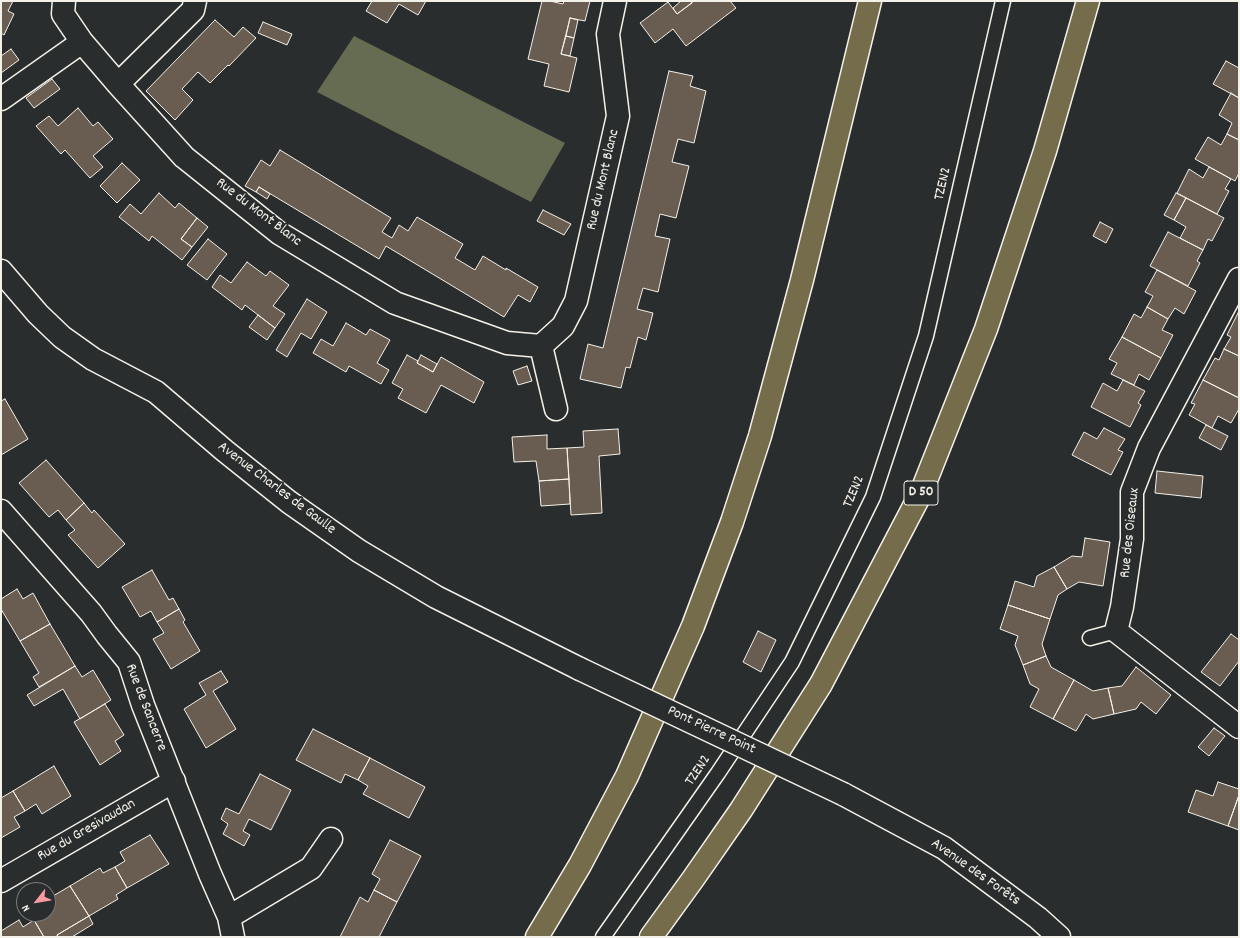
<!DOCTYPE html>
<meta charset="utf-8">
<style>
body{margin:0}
#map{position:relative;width:1240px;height:938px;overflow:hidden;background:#2a2d2e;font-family:Dekko,sans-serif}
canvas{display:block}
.frame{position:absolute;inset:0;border:2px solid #f4f1e8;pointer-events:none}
.north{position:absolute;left:16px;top:882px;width:40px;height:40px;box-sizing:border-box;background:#2a2d2e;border:1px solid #7b7b78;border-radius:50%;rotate:239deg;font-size:11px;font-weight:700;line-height:16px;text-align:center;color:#f4f1e8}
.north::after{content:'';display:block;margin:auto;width:14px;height:18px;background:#ff9aa2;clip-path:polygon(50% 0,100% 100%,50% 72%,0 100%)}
</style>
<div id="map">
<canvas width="1240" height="938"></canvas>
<div class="frame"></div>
<div class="north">N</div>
</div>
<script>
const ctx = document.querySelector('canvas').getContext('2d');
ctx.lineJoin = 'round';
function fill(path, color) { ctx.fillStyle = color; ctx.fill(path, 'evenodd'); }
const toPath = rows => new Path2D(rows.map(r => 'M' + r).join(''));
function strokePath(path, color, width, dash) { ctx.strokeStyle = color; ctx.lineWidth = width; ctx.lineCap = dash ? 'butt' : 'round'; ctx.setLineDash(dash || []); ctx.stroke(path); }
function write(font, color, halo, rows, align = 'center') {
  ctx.font = font + ' Dekko,sans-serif'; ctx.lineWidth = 4; ctx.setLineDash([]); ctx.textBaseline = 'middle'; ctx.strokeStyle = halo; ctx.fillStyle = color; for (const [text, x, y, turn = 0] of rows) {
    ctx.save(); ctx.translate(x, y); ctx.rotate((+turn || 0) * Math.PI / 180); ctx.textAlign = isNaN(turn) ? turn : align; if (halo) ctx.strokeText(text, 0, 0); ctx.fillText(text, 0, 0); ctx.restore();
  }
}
fill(toPath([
 [354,36,565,143,531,202,317,92]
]), '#666c52');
const building = toPath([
 [1,1,13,1,8,11,14,14,4,35,1,33,1,1],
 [372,1,426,1,418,15,399,4,387,23,366,11,372,1],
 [542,1,550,1,563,4,564,1,590,1,585,21,570,18,561,54,577,58,569,92,544,86,549,64,528,59,542,1],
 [681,1,690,1,692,3,677,14,673,8,681,1],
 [694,1,730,1,736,8,686,46,673,29,655,43,640,23,668,2,677,14,694,1],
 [570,18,578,20,574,38,566,36,570,18],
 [215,20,234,37,243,27,256,38,229,66,228,65,210,83,198,72,182,89,193,100,175,120,146,91,215,20],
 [263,22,292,34,287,45,258,33,263,22],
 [566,36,574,38,570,56,561,54,566,36],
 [11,49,19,60,1,73,1,56,11,49],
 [1226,61,1239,68,1239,98,1213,84,1226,61],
 [669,71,693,76,690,86,706,91,694,143,678,139,672,162,689,166,676,218,660,214,655,236,670,239,658,292,643,288,637,309,653,313,646,340,638,337,630,368,626,367,621,388,580,379,588,344,603,348,669,71],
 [52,79,60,89,34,108,26,98,52,79],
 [1231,93,1239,98,1239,140,1227,134,1232,123,1219,115,1231,93],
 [78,108,93,126,98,122,113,139,93,156,103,167,90,178,65,150,61,154,36,126,49,116,58,126,78,108],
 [1227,134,1239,140,1239,173,1235,181,1195,159,1208,137,1221,145,1227,134],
 [280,150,391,218,382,232,392,238,399,225,408,231,417,217,463,244,455,258,475,270,483,256,506,270,506,268,538,287,530,302,518,295,504,317,386,246,379,259,259,187,256,192,245,186,261,160,270,166,280,150],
 [122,163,140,180,117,203,100,186,122,163],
 [1209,167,1231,179,1225,189,1229,191,1217,214,1177,193,1189,169,1203,178,1209,167],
 [259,187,270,194,267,199,256,192,259,187],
 [159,193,175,208,179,203,197,218,181,239,192,247,182,260,152,236,149,241,119,217,130,204,141,214,159,193],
 [1176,193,1186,198,1174,220,1164,215,1176,193],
 [1186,198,1224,218,1212,241,1208,239,1203,250,1180,238,1186,227,1174,220,1186,198],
 [543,210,571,224,564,235,537,221,543,210],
 [197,218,208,227,192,247,181,239,197,218],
 [1100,222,1113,229,1106,243,1093,236,1100,222],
 [1168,232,1203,250,1197,261,1200,263,1188,286,1150,266,1168,232],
 [208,239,227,254,207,280,187,265,208,239],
 [247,262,266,276,270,271,289,285,273,306,285,314,275,328,245,305,242,310,212,287,220,275,231,283,247,262],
 [1157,270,1196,291,1184,314,1175,308,1168,319,1147,307,1153,296,1145,292,1157,270],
 [307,299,327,312,311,339,301,333,287,357,276,350,307,299],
 [1147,307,1168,319,1162,330,1173,335,1161,358,1122,337,1134,314,1141,318,1147,307],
 [1238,313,1239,314,1239,356,1224,349,1231,337,1227,335,1238,313],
 [258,315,275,328,267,340,249,327,258,315],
 [346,323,366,335,370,329,390,340,377,363,389,370,381,384,349,366,346,372,313,353,321,339,333,346,346,323],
 [1122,337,1161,358,1149,380,1139,374,1134,385,1111,374,1117,363,1109,359,1122,337],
 [1224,349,1239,356,1239,398,1203,380,1215,358,1219,360,1224,349],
 [407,355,418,361,417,363,433,372,441,357,484,382,474,403,441,385,426,413,398,398,403,389,392,383,407,355],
 [421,355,437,364,433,372,417,363,421,355],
 [527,366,532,381,518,385,513,371,527,366],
 [1123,380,1145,391,1138,403,1141,405,1130,427,1091,407,1103,383,1117,391,1123,380],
 [1203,380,1239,398,1239,409,1231,423,1218,416,1212,428,1189,415,1195,404,1191,403,1203,380],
 [5,399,28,439,1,455,1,401,5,399],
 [1206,425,1228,436,1221,450,1199,438,1206,425],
 [1104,428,1125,439,1118,450,1123,452,1111,475,1072,455,1084,432,1097,439,1104,428],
 [618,429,620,454,599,456,602,513,571,515,567,448,584,447,583,431,618,429],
 [547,435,547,449,567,448,569,479,539,481,536,461,514,462,512,437,547,435],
 [46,460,84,503,66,520,58,510,49,517,19,483,46,460],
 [1157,471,1203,476,1201,498,1155,493,1157,471],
 [569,479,570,504,541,506,539,481,569,479],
 [84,503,92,513,94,510,125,544,98,568,68,535,75,530,66,520,84,503],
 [1085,538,1110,542,1103,586,1079,582,1067,589,1054,567,1072,556,1082,557,1085,538],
 [1054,567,1067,589,1058,595,1050,619,1008,605,1015,581,1034,587,1037,576,1054,567],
 [152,570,169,600,173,598,179,609,157,622,151,611,140,617,122,587,152,570],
 [17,589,23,599,33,593,50,624,20,641,1,609,1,599,17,589],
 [1008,605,1050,619,1042,644,1046,656,1023,665,1015,645,1018,636,1000,629,1008,605],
 [179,609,185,620,183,622,200,651,171,669,153,639,164,633,157,622,179,609],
 [50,624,75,666,39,687,33,677,39,673,20,641,50,624],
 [758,631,776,640,761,672,743,662,758,631],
 [1231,634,1239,640,1239,661,1220,686,1201,672,1231,634],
 [1046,656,1051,667,1074,680,1053,719,1030,707,1039,689,1030,684,1023,665,1046,656],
 [75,666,82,677,93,670,111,700,80,719,63,689,34,706,27,695,75,666],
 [1136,667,1171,695,1156,714,1141,702,1136,709,1114,714,1108,688,1122,686,1136,667],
 [221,671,228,682,213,691,236,729,206,748,184,709,206,695,199,683,221,671],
 [1074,680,1093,691,1108,688,1114,714,1093,719,1086,714,1076,731,1053,719,1074,680],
 [105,704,124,735,115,741,121,751,100,765,74,722,105,704],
 [1214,728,1225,736,1209,756,1198,747,1214,728],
 [313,729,370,758,358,780,345,774,341,783,296,760,313,729],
 [370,758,425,787,409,818,363,794,368,786,358,780,370,758],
 [54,766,71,796,42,814,36,804,25,811,13,791,54,766],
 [260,774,291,790,271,830,249,819,243,831,250,835,244,846,223,834,228,824,221,819,226,808,239,814,260,774],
 [1218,782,1239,789,1239,795,1228,826,1188,812,1196,790,1213,796,1218,782],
 [13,791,25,811,14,817,20,827,1,838,1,798,13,791],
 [1239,795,1239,830,1228,826,1239,795],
 [150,835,169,864,127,888,115,867,125,861,120,852,150,835],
 [390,840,421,856,397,902,374,890,380,879,372,874,390,840],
 [115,867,127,888,116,895,118,899,89,916,70,886,100,868,103,873,115,867],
 [70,886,89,916,57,935,58,937,44,937,34,920,44,914,48,914,48,899,70,886],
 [374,890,397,902,379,937,340,937,360,897,368,902,374,890],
 [89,916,93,924,72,937,58,937,57,935,89,916],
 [19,920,23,927,34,920,44,937,1,937,1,931,19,920]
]);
fill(building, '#695c50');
strokePath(building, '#f4f1e8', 1);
const service = toPath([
 [1090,638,1116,631],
 [603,937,718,773,792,662,873,497,926,336,1003,1]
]);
const minor = toPath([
 [64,1,63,14,82,42,118,84,184,157,279,233,395,303,507,343,541,346,563,326,576,301,618,116,608,34,615,1],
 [118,84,193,10,195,1],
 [1,99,82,42],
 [1,271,38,314,62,337,93,359,156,392,225,451,289,502,359,551,436,597,580,669],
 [1239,279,1149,448,1132,492,1132,539,1122,607,1116,631,1239,727],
 [541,346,556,409],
 [1,511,91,613,107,635,129,662,143,705,210,874,229,917,233,937],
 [843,794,944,848,1038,918,1059,937],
 [1,881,174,781],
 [229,917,311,868,331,839]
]);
const primary = toPath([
 [537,937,580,865,627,776,693,626,732,522,760,436,802,280,870,1],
 [651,937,693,879,741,810,821,684,921,493,986,329,1045,151,1088,1]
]);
strokePath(service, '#f4f1e8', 17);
strokePath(minor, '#f4f1e8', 25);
strokePath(primary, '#f4f1e8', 25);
strokePath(service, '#2a2d2e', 14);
strokePath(minor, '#2a2d2e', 22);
strokePath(primary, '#746c4b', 22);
const minorBridge = toPath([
 [580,669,843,794]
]);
strokePath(minorBridge, '#f4f1e8', 25, []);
strokePath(minorBridge, '#2a2d2e', 22);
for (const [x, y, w] of [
 [921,493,34]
]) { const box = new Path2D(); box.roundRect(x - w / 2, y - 12, w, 24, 3); ctx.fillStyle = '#2a2d2e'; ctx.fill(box); strokePath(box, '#f4f1e8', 1); }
write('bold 14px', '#f4f1e8', null, [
 ["D 50",921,493]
]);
write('15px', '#f4f1e8', '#2a2d2e', [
 ["Rue du Mont Blanc",604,180,-77],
 ["TZEN2",944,184,-77],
 ["Rue du Mont Blanc",258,213,37],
 ["Avenue Charles de Gaulle",276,489,37],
 ["TZEN2",855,492,-67],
 ["Rue des Oiseaux",1131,533,-84],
 ["Rue de Sancerre",145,708,69],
 ["Pont Pierre Point",711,731,25],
 ["TZEN2",699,771,-56],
 ["Rue du Gresivaudan",87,831,-30],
 ["Avenue des Forêts",975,873,35]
]);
</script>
